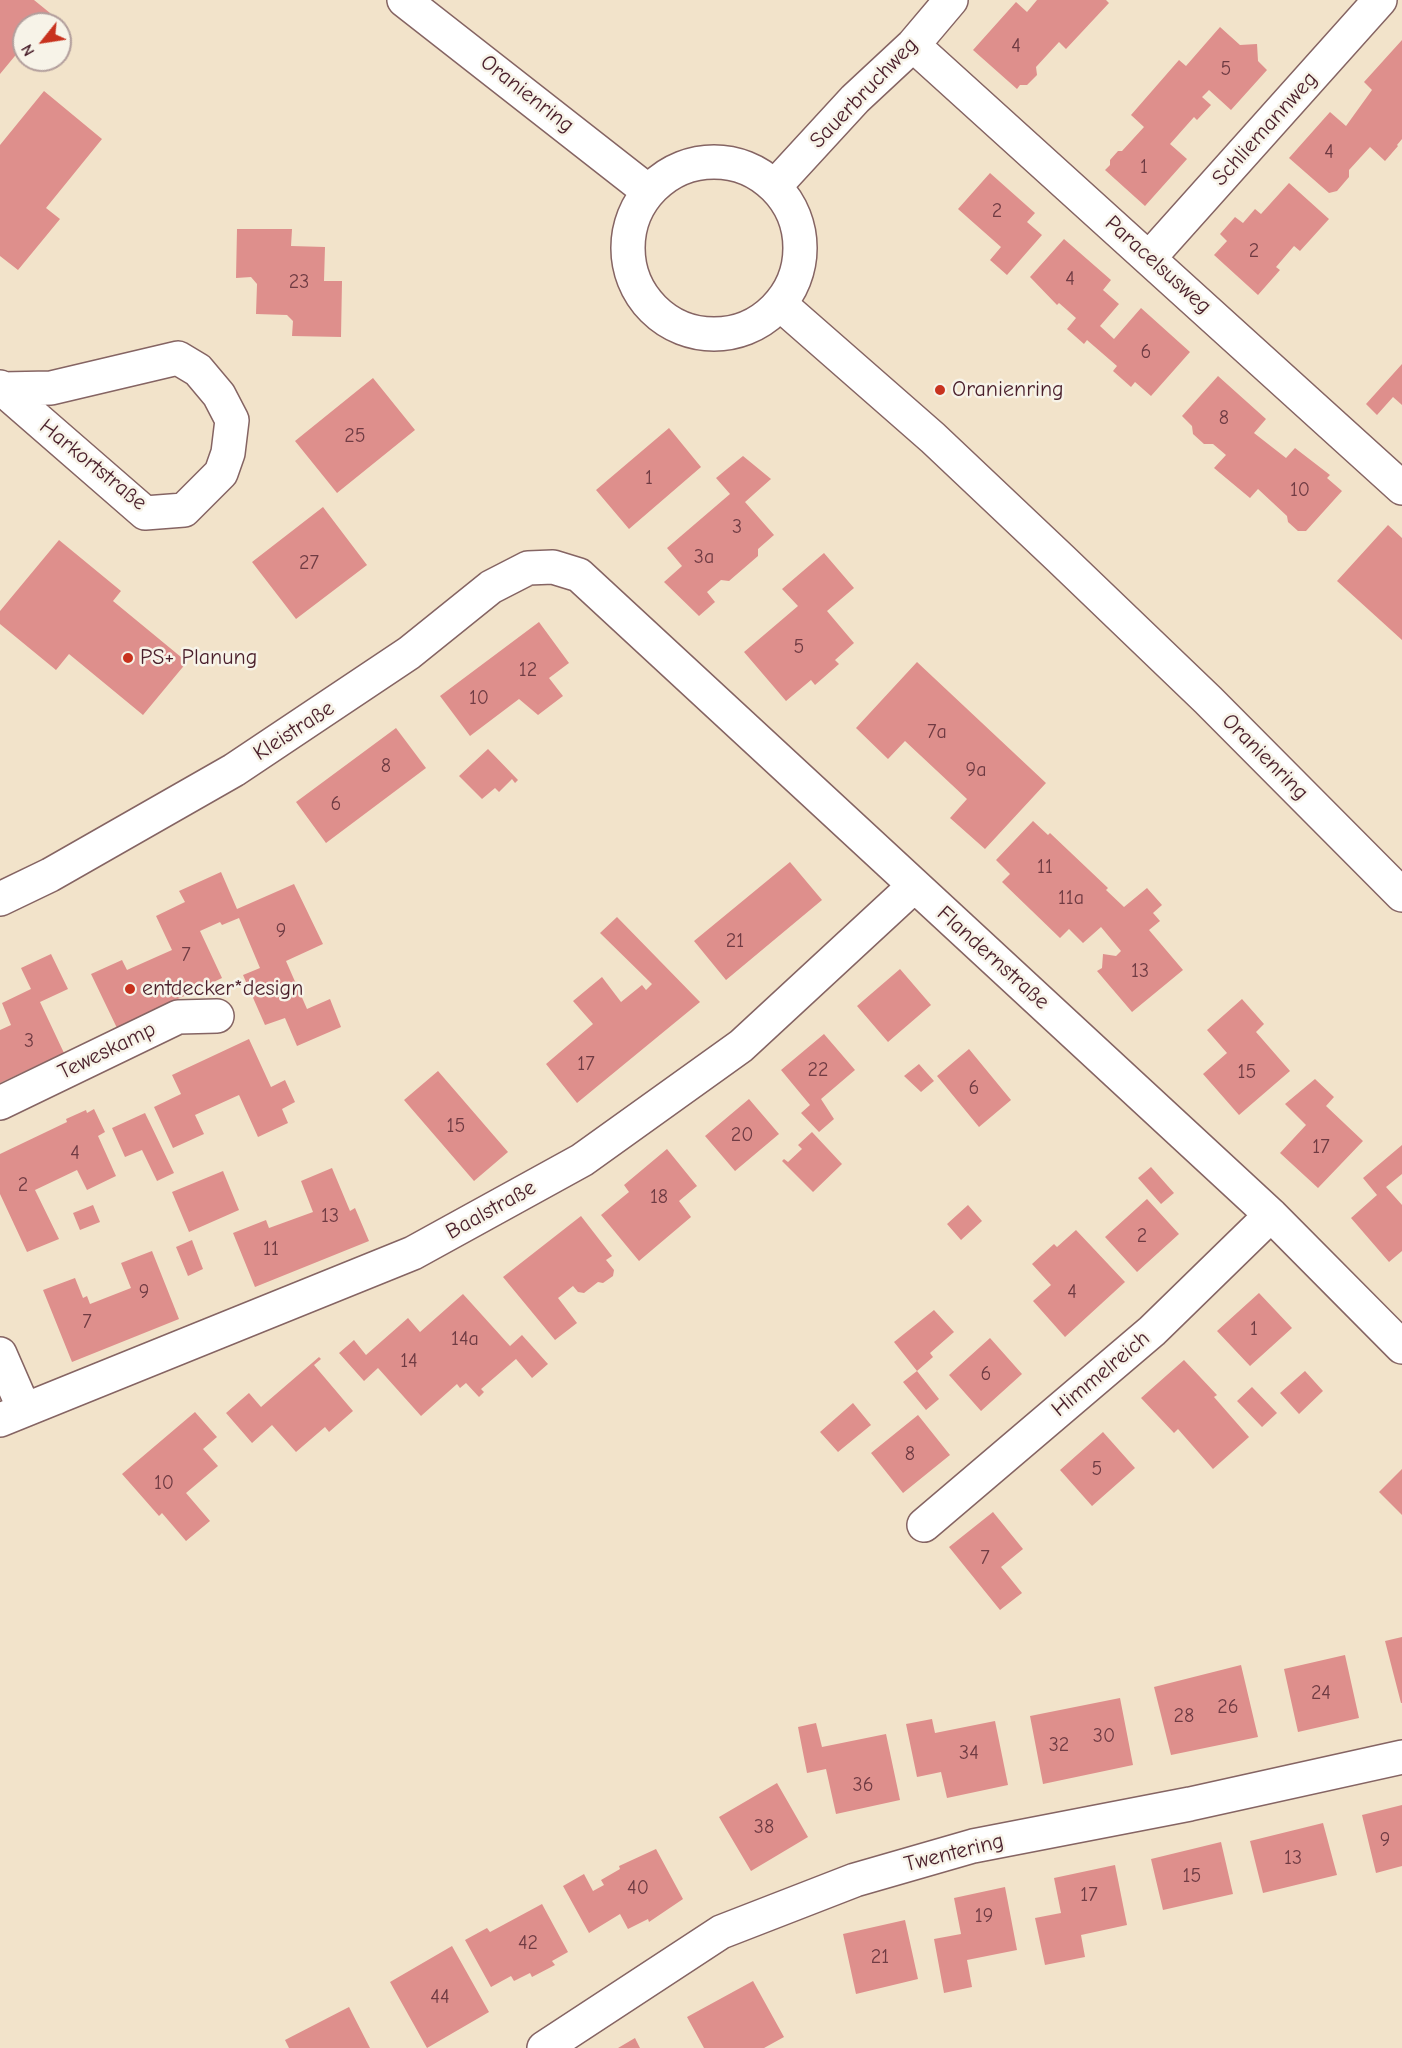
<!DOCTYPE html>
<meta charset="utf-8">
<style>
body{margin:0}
#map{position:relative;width:1402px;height:2048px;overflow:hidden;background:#f2e3ca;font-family:"Comic Neue",sans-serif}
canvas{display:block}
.north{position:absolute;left:12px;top:12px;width:60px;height:60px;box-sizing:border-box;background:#f7f3e8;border:2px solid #b29e9c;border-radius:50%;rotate:240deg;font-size:16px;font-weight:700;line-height:24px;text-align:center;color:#4a1f2b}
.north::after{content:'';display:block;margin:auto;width:21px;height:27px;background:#c8321e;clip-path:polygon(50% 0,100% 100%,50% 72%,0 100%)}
</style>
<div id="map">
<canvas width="1402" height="2048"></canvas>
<div class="north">N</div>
</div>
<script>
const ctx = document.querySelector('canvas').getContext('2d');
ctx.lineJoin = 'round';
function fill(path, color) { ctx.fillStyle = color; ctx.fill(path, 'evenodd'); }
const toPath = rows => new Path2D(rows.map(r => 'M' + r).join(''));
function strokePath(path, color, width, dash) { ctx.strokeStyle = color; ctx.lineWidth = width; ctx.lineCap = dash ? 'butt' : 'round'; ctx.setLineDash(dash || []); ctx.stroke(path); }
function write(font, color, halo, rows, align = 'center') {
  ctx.font = font + ' "Comic Neue",sans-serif'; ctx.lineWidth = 5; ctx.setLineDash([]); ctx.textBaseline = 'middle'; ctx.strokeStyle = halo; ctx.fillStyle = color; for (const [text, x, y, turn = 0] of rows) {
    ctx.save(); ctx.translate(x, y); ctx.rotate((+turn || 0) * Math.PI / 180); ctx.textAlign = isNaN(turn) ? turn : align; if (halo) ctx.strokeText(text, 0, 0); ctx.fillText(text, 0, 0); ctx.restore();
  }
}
fill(toPath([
 [0,0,34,0,50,13,42,24,24,24,24,45,0,74],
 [1037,0,1106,0,1109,3,1066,49,1059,42,1036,67,1037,75,1027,85,1020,85,1017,89,973,50,1016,2,1027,12],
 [1220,27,1240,45,1257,44,1258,61,1267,70,1231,110,1209,90,1202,97,1211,105,1197,120,1194,117,1170,144,1187,159,1145,206,1105,170,1110,165,1110,160,1118,151,1122,151,1144,127,1131,115,1179,60,1186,66],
 [1402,40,1402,139,1397,145,1398,146,1385,161,1370,147,1349,170,1349,177,1337,191,1329,193,1289,158,1330,112,1346,126,1372,90,1364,82],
 [44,91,102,139,46,208,60,219,18,270,0,256,0,145],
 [990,173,1035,213,1027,222,1042,235,1007,275,990,260,1001,247,958,209],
 [1289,183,1329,219,1300,251,1294,246,1276,267,1280,270,1258,295,1214,255,1227,241,1220,234,1235,217,1243,223,1255,209,1261,214],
 [237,229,292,229,291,246,325,247,324,281,342,281,341,337,292,336,293,321,287,315,256,314,257,284,251,277,236,278],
 [1064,239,1111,280,1103,290,1119,304,1100,326,1114,339,1141,308,1190,352,1151,396,1135,382,1131,387,1113,371,1117,366,1087,340,1084,344,1067,329,1076,318,1059,303,1057,305,1030,277],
 [1402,364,1402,405,1393,397,1377,415,1366,404],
 [1218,376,1266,419,1254,433,1286,458,1295,448,1330,475,1327,478,1342,491,1306,531,1298,531,1288,522,1287,516,1258,489,1250,498,1214,468,1226,455,1213,444,1204,444,1193,434,1192,426,1182,416],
 [373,378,415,430,337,493,295,441],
 [669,428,701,467,629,529,596,490],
 [743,456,771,479,745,502,774,535,758,549,758,556,729,581,721,580,707,592,715,602,699,616,664,582,682,566,667,548,730,494,716,478],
 [323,507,367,565,296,619,252,562],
 [1388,525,1402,538,1402,640,1337,581],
 [59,540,121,591,113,601,187,662,143,715,69,654,56,670,0,624,0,611],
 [824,553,854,588,827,611,854,643,835,660,839,664,815,685,811,680,786,701,744,652,798,606,782,589],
 [539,622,569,663,549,678,563,696,538,715,519,699,470,736,440,696],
 [917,662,1046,783,985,849,950,818,967,799,905,741,888,759,856,728],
 [396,728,426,768,326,843,296,802],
 [488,749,518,780,515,783,512,779,499,792,495,788,482,799,459,776],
 [1033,821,1048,835,1050,833,1108,888,1106,890,1124,907,1147,888,1162,905,1153,913,1160,921,1149,930,1183,970,1132,1012,1097,971,1102,968,1103,954,1116,956,1121,951,1101,927,1083,943,1069,929,1060,938,1002,882,1010,874,996,860],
 [790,862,822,900,726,980,694,941],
 [221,872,237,909,294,884,323,944,286,961,307,1009,330,999,341,1027,297,1046,285,1018,265,1025,243,975,260,968,239,918,222,925,220,922,200,931,222,978,117,1028,91,974,122,960,127,970,172,950,156,916,185,902,179,891],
 [617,917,700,1002,577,1103,546,1064,593,1024,573,1001,602,977,621,1002,642,985,646,990,652,984,600,933],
 [51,954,68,989,40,1002,64,1053,0,1083,0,1030,11,1025,2,1003,31,989,21,968],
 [900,969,931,1005,888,1042,857,1006],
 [1242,999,1264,1024,1256,1032,1290,1071,1239,1115,1203,1074,1227,1053,1207,1030],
 [824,1034,855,1070,821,1099,834,1119,819,1132,801,1113,810,1105,781,1070],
 [249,1039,271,1087,285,1080,295,1102,282,1109,288,1123,258,1137,239,1095,195,1115,204,1134,173,1148,154,1107,181,1094,172,1075],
 [969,1049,1011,1100,979,1127,937,1076],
 [919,1064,934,1081,921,1092,904,1076],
 [438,1071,508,1152,474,1181,404,1100],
 [1315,1079,1334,1097,1326,1106,1363,1141,1318,1188,1280,1153,1306,1125,1285,1104],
 [749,1099,779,1134,735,1171,705,1136],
 [94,1109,105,1132,98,1136,116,1176,87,1190,77,1170,35,1190,59,1239,27,1252,0,1194,0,1154,67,1122,66,1119,86,1110,87,1113],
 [145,1113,174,1173,157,1181,142,1150,125,1157,112,1128],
 [812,1132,842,1164,813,1192,782,1161,784,1159,788,1162,802,1149,798,1145],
 [1402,1145,1402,1174,1386,1187,1402,1205,1402,1251,1389,1262,1351,1218,1377,1195,1363,1178],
 [667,1149,697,1186,679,1201,691,1217,639,1261,601,1215,629,1192,624,1185],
 [1151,1167,1174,1193,1161,1204,1138,1178],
 [332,1168,350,1211,355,1208,369,1241,255,1287,233,1233,266,1220,269,1228,313,1212,301,1181],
 [223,1171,239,1210,189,1232,172,1192],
 [1147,1199,1179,1234,1137,1272,1105,1237],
 [93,1205,100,1222,80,1230,73,1213],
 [968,1205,982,1221,961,1240,947,1224],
 [581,1216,612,1256,606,1260,614,1270,613,1276,603,1283,598,1282,584,1293,578,1292,573,1286,558,1298,577,1323,555,1340,503,1277],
 [1076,1230,1125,1282,1065,1337,1033,1301,1051,1285,1032,1264,1054,1244,1057,1247],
 [192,1240,203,1269,188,1276,176,1247],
 [152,1251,179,1319,72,1362,43,1290,75,1278,83,1298,87,1296,90,1304,131,1288,121,1263],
 [1259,1293,1292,1328,1250,1366,1217,1331],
 [463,1294,510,1346,522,1335,548,1364,532,1378,516,1359,481,1389,484,1392,479,1397,466,1383,460,1388,457,1384,421,1416,378,1368,364,1381,339,1353,354,1340,366,1355,408,1318,420,1332],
 [934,1310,954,1332,930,1353,933,1357,917,1371,894,1342],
 [990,1338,1022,1374,981,1411,949,1375],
 [319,1357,321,1359,314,1365,353,1411,329,1432,325,1427,296,1452,272,1425,252,1443,226,1413,249,1393,261,1407],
 [1184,1360,1217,1395,1214,1397,1249,1437,1213,1469,1178,1429,1174,1433,1141,1398],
 [917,1371,939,1399,926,1410,903,1382],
 [1305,1371,1323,1391,1299,1414,1280,1393],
 [1252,1387,1277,1413,1262,1427,1237,1401],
 [853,1403,871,1425,838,1452,820,1432],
 [195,1412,217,1437,203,1449,218,1466,186,1493,210,1521,186,1541,162,1513,159,1516,122,1474],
 [918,1415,950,1455,903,1493,871,1453],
 [1103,1432,1135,1468,1092,1506,1060,1470],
 [1402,1469,1402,1515,1379,1492],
 [993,1512,1023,1549,1001,1567,1022,1593,1000,1610,949,1547],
 [1402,1637,1402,1703,1401,1703,1385,1641],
 [1345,1655,1359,1718,1298,1732,1284,1669],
 [1241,1665,1258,1737,1171,1755,1154,1687],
 [1120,1698,1133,1765,1043,1784,1030,1716],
 [932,1719,935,1733,995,1721,1008,1785,947,1798,941,1772,917,1777,906,1724],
 [816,1723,822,1747,886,1734,900,1800,836,1814,826,1769,807,1773,798,1727],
 [777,1783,808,1837,751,1871,719,1817],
 [1402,1805,1402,1866,1376,1873,1362,1815],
 [1323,1823,1337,1875,1263,1893,1250,1841],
 [1221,1842,1233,1894,1163,1910,1151,1859],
 [656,1849,683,1899,649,1922,648,1919,628,1929,620,1914,589,1933,563,1886,584,1874,593,1891,604,1885,601,1880,620,1869,619,1866],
 [1115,1865,1127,1925,1081,1935,1085,1957,1045,1965,1035,1918,1061,1913,1054,1878],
 [1005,1887,1017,1950,967,1960,972,1987,944,1993,934,1939,961,1934,954,1898],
 [542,1904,568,1952,552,1961,555,1965,532,1977,530,1973,514,1981,511,1976,491,1987,465,1940,487,1928,490,1932],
 [905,1920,918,1979,856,1994,843,1934],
 [452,1946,489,2012,427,2048,390,1982],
 [753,1981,784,2037,764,2048,704,2048,687,2017],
 [349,2007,370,2048,289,2048,285,2040],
 [635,2038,640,2048,618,2048]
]), '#de8f8c');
const minor = toPath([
 [913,45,1402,488],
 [775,186,855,99,913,45,951,0],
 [1150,257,1380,0],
 [0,387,145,513,184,510,221,473,228,453,232,420,219,395,198,370,178,358,51,388,2,389],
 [0,899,50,875,234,770,409,653,491,587,528,568,553,567,579,575,1271,1215,1402,1347],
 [0,1103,178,1017,217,1016],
 [0,1354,24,1409],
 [0,1420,413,1253,582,1160,741,1046,914,886],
 [924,1525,1152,1331,1271,1215],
 [544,2048,721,1932,855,1880,973,1846,1190,1804,1402,1757]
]);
const tertiary = toPath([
 [404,0,648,191],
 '628 248a86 86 0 1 1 172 0a86 86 0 1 1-172 0Z',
 [780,304,933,438,1061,559,1208,700,1402,895]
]);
strokePath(minor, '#856463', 36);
strokePath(tertiary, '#856463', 36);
strokePath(minor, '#fff', 33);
strokePath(tertiary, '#fff', 33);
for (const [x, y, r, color] of [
 [940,390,6,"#c8321e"],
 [128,658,6,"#c8321e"],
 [130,989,6,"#c8321e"]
]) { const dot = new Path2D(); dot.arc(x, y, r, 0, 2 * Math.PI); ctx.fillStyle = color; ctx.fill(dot); strokePath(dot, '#f7f3e8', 2); }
write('20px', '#6f3b43', null, [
 ["4",1016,46],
 ["5",1226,69],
 ["4",1329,152],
 ["1",1144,167],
 ["2",997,211],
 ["2",1254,251],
 ["4",1070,279],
 ["23",299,282],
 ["6",1146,352],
 ["8",1224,418],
 ["25",355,436],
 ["1",649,478],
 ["10",1300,490],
 ["3",737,527],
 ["3a",704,557],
 ["27",309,563],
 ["5",799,647],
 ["12",528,670],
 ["10",479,698],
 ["7a",937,732],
 ["8",386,766],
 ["9a",976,770],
 ["6",336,804],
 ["11",1045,867],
 ["11a",1071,898],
 ["9",281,931],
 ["21",735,941],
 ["7",186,955],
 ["13",1140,971],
 ["3",29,1041],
 ["17",586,1064],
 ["22",818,1070],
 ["15",1247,1072],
 ["6",974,1088],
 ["15",456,1126],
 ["20",742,1135],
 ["17",1321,1147],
 ["4",75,1153],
 ["2",23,1185],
 ["18",659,1197],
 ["13",330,1216],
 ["2",1142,1236],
 ["11",271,1249],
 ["9",144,1292],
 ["4",1072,1292],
 ["7",87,1322],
 ["1",1254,1329],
 ["14a",465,1339],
 ["14",409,1361],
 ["6",986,1374],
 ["8",910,1454],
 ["5",1097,1469],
 ["10",164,1483],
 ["7",985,1558],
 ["24",1321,1693],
 ["26",1228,1707],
 ["28",1184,1716],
 ["30",1104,1736],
 ["32",1059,1745],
 ["34",969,1753],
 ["36",863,1785],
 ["38",764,1827],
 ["9",1385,1840],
 ["13",1293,1858],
 ["15",1192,1876],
 ["40",638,1888],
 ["17",1089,1895],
 ["19",984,1916],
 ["42",528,1943],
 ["21",880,1957],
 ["44",440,1997]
]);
write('22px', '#4a1f2b', '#f7f3e8', [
 ["Sauerbruchweg",864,93,-46],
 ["Oranienring",527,94,38],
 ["Schliemannweg",1265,129,-48],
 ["Paracelsusweg",1158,265,42],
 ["Harkortstraße",93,465,39],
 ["Kleistraße",294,731,-33],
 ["Oranienring",1265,757,45],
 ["Flandernstraße",993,958,42],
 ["Teweskamp",107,1051,-26],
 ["Baalstraße",491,1210,-29],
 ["Himmelreich",1101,1374,-40],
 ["Twentering",954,1853,-14]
]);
write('22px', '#4a1f2b', '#f7f3e8', [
 ["Oranienring",952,390],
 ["PS+ Planung",140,658],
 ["entdecker*design",142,989]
], 'left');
</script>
